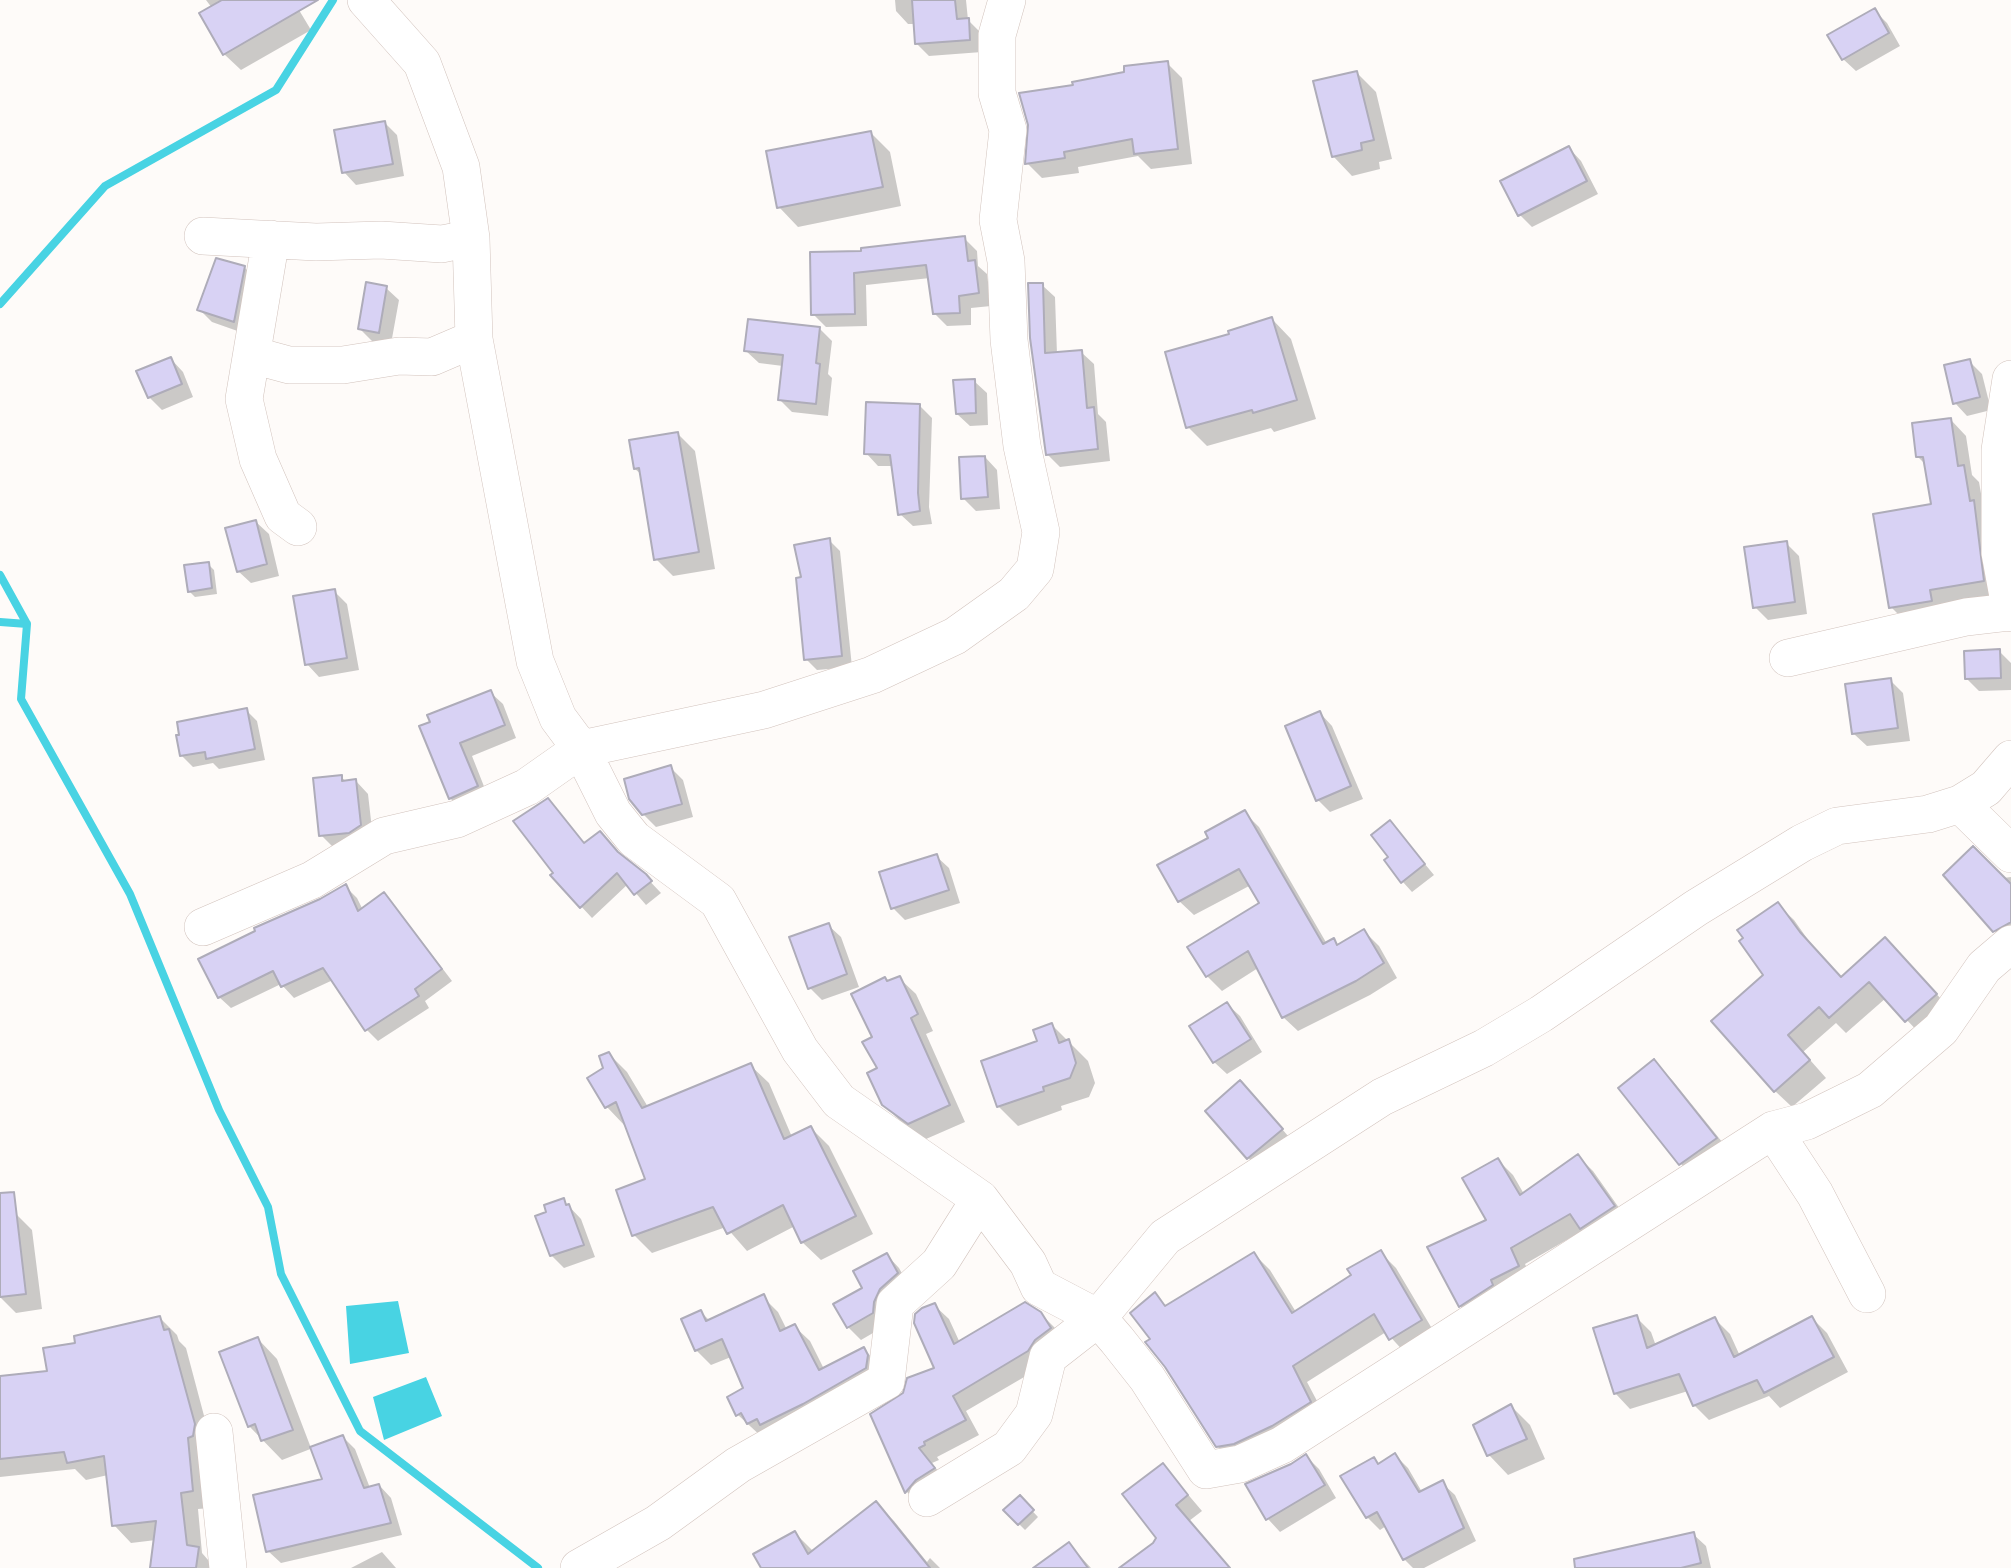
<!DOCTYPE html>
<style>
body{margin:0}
canvas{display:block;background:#fefbf9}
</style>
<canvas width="2011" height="1568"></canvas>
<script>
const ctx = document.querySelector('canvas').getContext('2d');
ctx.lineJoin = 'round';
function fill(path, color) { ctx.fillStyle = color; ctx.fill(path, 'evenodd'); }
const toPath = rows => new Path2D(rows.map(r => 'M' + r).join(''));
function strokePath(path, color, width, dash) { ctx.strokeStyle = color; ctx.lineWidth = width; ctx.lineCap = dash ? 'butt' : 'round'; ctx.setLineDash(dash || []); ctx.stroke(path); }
fill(toPath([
 [398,1301,409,1353,350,1364,346,1306],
 [426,1377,442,1416,384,1440,373,1397]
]), '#48d3e3');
fill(toPath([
 [206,0,293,0,311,30,241,70,224,54,212,8],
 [895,0,966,0,968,20,981,33,982,52,929,56,916,43,915,24,908,24,896,11],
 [1874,10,1887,23,1900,46,1856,71,1843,59],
 [1167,63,1182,78,1192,164,1151,169,1138,156,1078,167,1079,173,1042,178,1027,163],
 [1356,72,1376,92,1392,159,1379,162,1380,169,1352,176,1333,156],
 [385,123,397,135,404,176,356,185,344,172],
 [871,133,890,152,901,206,798,227,779,207],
 [1569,148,1581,161,1598,194,1532,227,1520,215],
 [964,238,977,251,978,266,987,274,991,306,971,308,971,325,947,326,934,313,930,278,866,285,867,326,826,327,813,314,863,253],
 [244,267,257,280,246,334,212,322,199,309],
 [1042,285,1055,297,1057,354,1081,352,1094,364,1098,414,1106,422,1110,461,1060,467,1047,454],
 [386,288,399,300,391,344,372,341,360,329],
 [1272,319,1291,339,1316,419,1274,432,1271,428,1207,446,1188,427,1231,336],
 [819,328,832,341,828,374,832,378,828,416,792,412,780,400,783,366,759,363,746,351],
 [171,359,183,372,193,397,162,410,149,397],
 [1969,361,1982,374,1991,410,1967,416,1955,403],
 [974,381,987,393,988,425,970,426,957,414],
 [919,405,932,418,929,507,932,524,913,526,900,514,893,466,878,466,866,453],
 [1951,420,1966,436,1972,475,1979,482,1999,597,1907,623,1891,607,1933,506,1926,465,1918,457],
 [677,433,695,451,715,569,673,576,656,559,642,475,635,469],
 [985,457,997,470,1000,509,976,511,963,498],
 [256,522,269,534,279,576,251,583,238,571],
 [829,540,840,551,852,667,817,670,806,659,803,579],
 [1786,543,1799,556,1807,614,1768,620,1755,607],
 [208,564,214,570,217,594,195,597,189,591],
 [334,591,347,604,359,670,319,677,307,664],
 [1999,651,2011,663,2011,690,1979,691,1966,678],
 [1890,680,1903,693,1910,741,1867,746,1854,734],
 [490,692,503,704,516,738,472,756,489,799,462,811,450,798,433,722],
 [246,710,257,721,265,760,219,769,213,763,193,767,182,756],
 [1320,713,1332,726,1363,799,1330,812,1318,800],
 [670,767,683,780,693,817,656,827,643,814],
 [341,777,347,782,356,781,368,794,373,838,333,847,321,835],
 [548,800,585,844,625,861,644,875,661,893,646,905,628,884,592,918,553,876,555,873],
 [1244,812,1259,827,1327,944,1334,940,1339,946,1364,931,1379,946,1397,978,1370,995,1298,1031,1283,1017,1258,968,1222,991,1207,976,1262,903,1251,885,1194,915,1179,901,1211,838],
 [1390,822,1434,875,1412,892,1402,881,1390,858],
 [936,856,949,868,960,903,905,920,893,908],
 [2011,877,2011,947,1994,930,2003,878],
 [345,886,357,898,363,910,383,894,395,906,452,981,425,1001,429,1008,378,1041,366,1029,333,980,294,998,281,984,231,1008,219,997,321,901],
 [1777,904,1794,920,1816,951,1842,979,1902,956,1952,1011,1923,1037,1886,998,1846,1033,1836,1023,1803,1052,1826,1078,1792,1107,1775,1091,1766,976],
 [828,925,841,937,859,987,822,1000,810,988],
 [899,978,916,994,933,1031,926,1034,965,1122,926,1139,901,1122,883,1104,874,1038,885,979,888,982],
 [1227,1004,1240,1016,1262,1052,1227,1074,1214,1062],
 [1052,1025,1088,1061,1095,1083,1089,1097,1061,1106,1062,1110,1018,1126,998,1106],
 [609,1054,627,1072,648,1107,750,1065,769,1083,792,1137,811,1128,829,1146,873,1234,821,1260,802,1242,795,1226,747,1251,726,1227,652,1253,634,1235,647,1181,625,1126,607,1107,589,1078,606,1069],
 [1654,1061,1673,1081,1735,1158,1700,1183,1681,1164,1620,1088],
 [1253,1095,1294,1143,1261,1170,1248,1158],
 [1578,1156,1593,1171,1629,1222,1584,1230,1525,1264,1533,1281,1475,1321,1460,1306,1488,1221,1498,1160,1513,1175,1524,1194],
 [563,1200,581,1219,595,1257,564,1268,551,1255],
 [16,1214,32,1230,42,1309,16,1313,0,1297,0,1216],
 [1380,1252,1396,1268,1437,1337,1406,1354,1386,1332,1307,1382,1326,1418,1234,1462,1217,1446,1152,1339,1155,1294,1167,1307,1254,1254,1270,1270,1296,1312,1353,1276],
 [887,1255,899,1268,909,1286,885,1326,861,1340,848,1327,835,1305,864,1288],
 [763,1297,778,1312,787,1330,794,1326,810,1341,824,1369,864,1349,879,1365,763,1438,738,1415,745,1389,731,1357,711,1365,696,1350,701,1312,710,1321],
 [934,1305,949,1319,960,1343,1040,1313,1056,1329,1043,1366,966,1411,979,1435,937,1457,939,1460,932,1463,948,1484,921,1506,907,1492,872,1415,905,1394,937,1369],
 [1636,1317,1651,1332,1656,1346,1715,1319,1730,1334,1740,1356,1812,1318,1827,1333,1848,1372,1780,1408,1769,1396,1709,1420,1694,1405,1688,1391,1630,1409,1615,1393],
 [160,1318,177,1335,179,1341,186,1348,211,1442,210,1508,198,1509,202,1553,215,1568,152,1568,156,1540,131,1543,114,1525,108,1475,86,1480,75,1469,0,1477,0,1378,49,1373,78,1344],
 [258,1339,277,1359,311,1448,343,1437,355,1449,370,1488,379,1485,391,1498,402,1535,281,1563,268,1551,325,1480,313,1448,282,1460,249,1426],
 [1511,1406,1530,1425,1545,1459,1508,1475,1489,1455,1476,1426],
 [1395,1455,1408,1468,1422,1492,1442,1483,1455,1495,1476,1541,1424,1568,1413,1568,1404,1559,1386,1526,1380,1530,1367,1517,1373,1459,1379,1465],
 [1306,1456,1319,1469,1336,1498,1280,1532,1268,1519,1247,1485,1291,1466],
 [1163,1465,1202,1511,1189,1521,1230,1568,1122,1568,1154,1544,1158,1538],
 [1020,1498,1038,1517,1025,1530,1006,1511],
 [875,1503,894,1521,927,1562,930,1558,940,1568,763,1568,795,1533,814,1552],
 [1693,1534,1706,1546,1711,1568,1616,1568],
 [1069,1544,1091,1568,1036,1568],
 [382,1552,396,1568,351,1568]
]), '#0003');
strokePath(toPath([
 [0,304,105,186,276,90,333,0],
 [0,575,27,624,21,699,130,894,219,1110,268,1207,281,1274,360,1431,538,1568],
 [0,622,27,624]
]), '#48d3e3', 8);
const building = toPath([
 [222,0,318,0,223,55,199,13,222,0],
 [912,0,955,0,957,19,969,18,970,40,915,44,912,0],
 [1875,8,1889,33,1842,60,1827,35,1875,8],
 [1168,61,1178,149,1134,154,1132,139,1064,152,1065,158,1025,164,1028,125,1019,93,1073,85,1072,82,1124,72,1124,66,1168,61],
 [1357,71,1374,140,1361,143,1362,150,1332,157,1313,81,1357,71],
 [385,121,393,164,342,173,334,130,385,121],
 [871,131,883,187,777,208,766,151,871,131],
 [1569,146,1587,181,1518,216,1500,181,1569,146],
 [965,236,968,261,975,260,979,293,959,296,960,313,933,314,926,265,854,273,855,314,811,315,810,252,861,251,861,248,965,236],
 [216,258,245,266,234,322,197,310,216,258],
 [366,282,387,286,379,333,358,329,366,282],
 [1028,283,1043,283,1045,353,1082,350,1087,408,1094,407,1098,449,1046,455,1030,338,1028,283],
 [1272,317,1297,400,1253,413,1252,410,1186,428,1165,352,1229,334,1228,331,1272,317],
 [748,319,820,327,816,363,820,364,816,404,778,400,783,355,744,351,748,319],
 [171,357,182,384,148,398,136,371,171,357],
 [1970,359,1980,397,1953,404,1944,365,1970,359],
 [975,379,976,413,956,414,953,380,975,379],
 [866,402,920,404,918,493,920,511,898,515,890,455,864,454,866,402],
 [1951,418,1958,466,1964,465,1970,501,1974,500,1984,581,1930,590,1932,601,1889,608,1873,514,1931,504,1923,457,1916,457,1912,423,1951,418],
 [678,432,699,552,654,560,639,468,634,469,629,440,678,432],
 [985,456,988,497,961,499,959,457,985,456],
 [256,520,267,564,237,572,225,528,256,520],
 [830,538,842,656,804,660,796,578,801,577,794,545,830,538],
 [1787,541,1795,602,1753,608,1744,547,1787,541],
 [209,562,212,588,188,592,184,565,209,562],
 [335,589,347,658,305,665,293,596,335,589],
 [2000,649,2001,678,1965,679,1964,651,2000,649],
 [1891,678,1898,728,1852,734,1845,684,1891,678],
 [491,690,505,725,460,743,478,786,449,799,419,726,430,722,427,715,491,690],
 [247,708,255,749,206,759,205,752,180,756,176,735,179,735,177,722,247,708],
 [1320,711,1351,786,1316,801,1285,726,1320,711],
 [671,765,682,804,642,815,629,799,624,779,671,765],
 [342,775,342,781,356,779,361,825,349,833,319,836,313,778,342,775],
 [548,798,584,843,600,831,618,852,646,874,652,881,634,895,617,873,580,908,550,875,553,873,513,821,548,798],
 [1245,810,1323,944,1334,938,1337,945,1364,929,1384,963,1356,981,1282,1018,1248,951,1206,977,1187,947,1259,903,1239,869,1178,902,1157,865,1208,838,1205,832,1245,810],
 [1390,820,1425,864,1401,883,1384,860,1388,857,1371,835,1390,820],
 [1973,846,2011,884,2011,922,1993,932,1943,875,1973,846],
 [937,854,949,890,891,909,879,872,937,854],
 [346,884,358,911,384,892,442,969,415,989,419,996,365,1031,323,968,281,987,273,971,218,998,198,959,255,931,254,928,320,899,346,884],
 [1778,902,1800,932,1841,977,1885,937,1937,994,1905,1022,1869,982,1829,1018,1819,1007,1788,1035,1810,1060,1774,1092,1711,1021,1763,975,1739,941,1743,938,1737,930,1778,902],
 [829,923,847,974,808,989,789,937,829,923],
 [900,976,918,1014,911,1018,950,1105,908,1124,882,1105,867,1073,877,1068,862,1042,872,1037,851,994,885,977,887,981,900,976],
 [1227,1002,1251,1039,1213,1063,1189,1026,1227,1002],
 [1052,1023,1059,1043,1069,1039,1076,1063,1070,1078,1043,1087,1044,1091,997,1107,981,1061,1037,1041,1033,1030,1052,1023],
 [609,1052,642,1108,751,1063,784,1139,811,1126,856,1216,801,1243,783,1205,727,1234,713,1207,632,1236,616,1190,645,1179,616,1102,605,1108,587,1078,603,1068,599,1056,609,1052],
 [1654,1059,1717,1138,1679,1165,1618,1088,1654,1059],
 [1240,1080,1283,1129,1247,1159,1205,1111,1240,1080],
 [1578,1154,1615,1206,1580,1229,1570,1214,1511,1248,1519,1266,1491,1280,1493,1285,1459,1307,1427,1247,1486,1220,1462,1178,1498,1158,1520,1195,1578,1154],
 [14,1192,26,1294,0,1297,0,1193,14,1192],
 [564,1198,566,1205,569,1204,584,1245,550,1256,535,1216,546,1212,544,1205,564,1198],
 [1381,1250,1422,1320,1389,1340,1374,1314,1293,1366,1311,1402,1272,1426,1234,1444,1216,1447,1165,1367,1145,1342,1150,1339,1130,1313,1155,1292,1165,1306,1254,1252,1292,1313,1351,1275,1347,1269,1381,1250],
 [887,1253,898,1273,880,1289,874,1302,873,1313,847,1328,833,1304,862,1288,853,1271,887,1253],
 [764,1294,780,1331,795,1324,819,1370,864,1347,868,1355,866,1368,803,1404,760,1425,757,1419,747,1424,741,1413,736,1416,727,1397,743,1388,722,1339,695,1351,681,1319,701,1310,706,1321,764,1294],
 [1025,1302,1041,1312,1051,1328,1035,1340,1028,1351,953,1396,966,1420,924,1442,925,1445,919,1448,935,1468,916,1480,905,1493,870,1414,903,1393,907,1378,934,1368,914,1323,915,1314,922,1308,935,1303,954,1344,1025,1302],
 [1637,1315,1647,1348,1715,1317,1734,1357,1812,1316,1834,1357,1764,1393,1757,1380,1693,1406,1679,1374,1614,1394,1593,1328,1637,1315],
 [160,1316,164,1330,169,1329,195,1424,193,1436,188,1438,193,1491,181,1493,187,1545,199,1547,196,1568,150,1568,156,1521,112,1526,104,1456,67,1463,64,1452,0,1459,0,1376,47,1371,43,1348,75,1343,74,1336,160,1316],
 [258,1337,293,1430,261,1441,255,1424,248,1427,219,1352,258,1337],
 [1511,1404,1527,1439,1487,1456,1473,1425,1511,1404],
 [343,1435,364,1488,379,1484,391,1523,266,1552,253,1495,322,1479,310,1447,343,1435],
 [1395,1453,1419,1492,1443,1480,1464,1528,1403,1560,1377,1512,1366,1518,1340,1476,1374,1457,1378,1464,1395,1453],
 [1306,1454,1325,1485,1266,1520,1245,1484,1291,1464,1306,1454],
 [1163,1463,1188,1495,1176,1505,1230,1568,1119,1568,1153,1543,1156,1538,1122,1494,1163,1463],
 [1020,1495,1034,1510,1018,1525,1003,1510,1020,1495],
 [876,1501,930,1568,761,1568,753,1554,795,1531,808,1554,876,1501],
 [1694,1532,1701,1563,1681,1568,1575,1568,1574,1559,1694,1532],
 [1069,1542,1088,1568,1033,1568,1069,1542]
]);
fill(building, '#d8d2f4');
strokePath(building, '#aeacb9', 2);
const minor = toPath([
 [366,0,422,63,461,167,471,238,474,339,535,661,558,718,581,749,613,813,634,839,718,901,800,1050,839,1101,980,1199,1028,1263,1039,1287,1098,1318,1117,1340,1147,1378,1206,1470,1240,1464,1282,1445,1773,1130,1815,1194,1867,1294],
 [203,236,316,242,381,240,442,244,471,238],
 [271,239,244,399,258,459,283,516,298,527],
 [252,355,289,365,343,365,399,356,432,357,474,339],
 [2011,379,2000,450,2000,553,2011,613],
 [1788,658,1966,617,2011,612],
 [1960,804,2011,854],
 [203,927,312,880,384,836,457,819,527,787,581,749,764,710,872,675,955,636,1014,594,1035,569,1041,532,1022,446,1009,340,1006,261,998,220,1008,130,997,93,997,35,1007,0],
 [1773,1130,1807,1121,1870,1090,1941,1029,1984,967,2011,944],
 [214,1432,228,1568],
 [927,1498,1009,1448,1034,1414,1048,1357,1098,1318,1165,1237,1382,1097,1484,1048,1541,1014,1696,908,1802,843,1837,826,1928,814,1960,804,1986,788,2011,759],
 [579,1568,658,1523,738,1465,886,1381,895,1304,939,1264,980,1199]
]);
strokePath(minor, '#d2c3bd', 38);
strokePath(minor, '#fff', 37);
</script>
